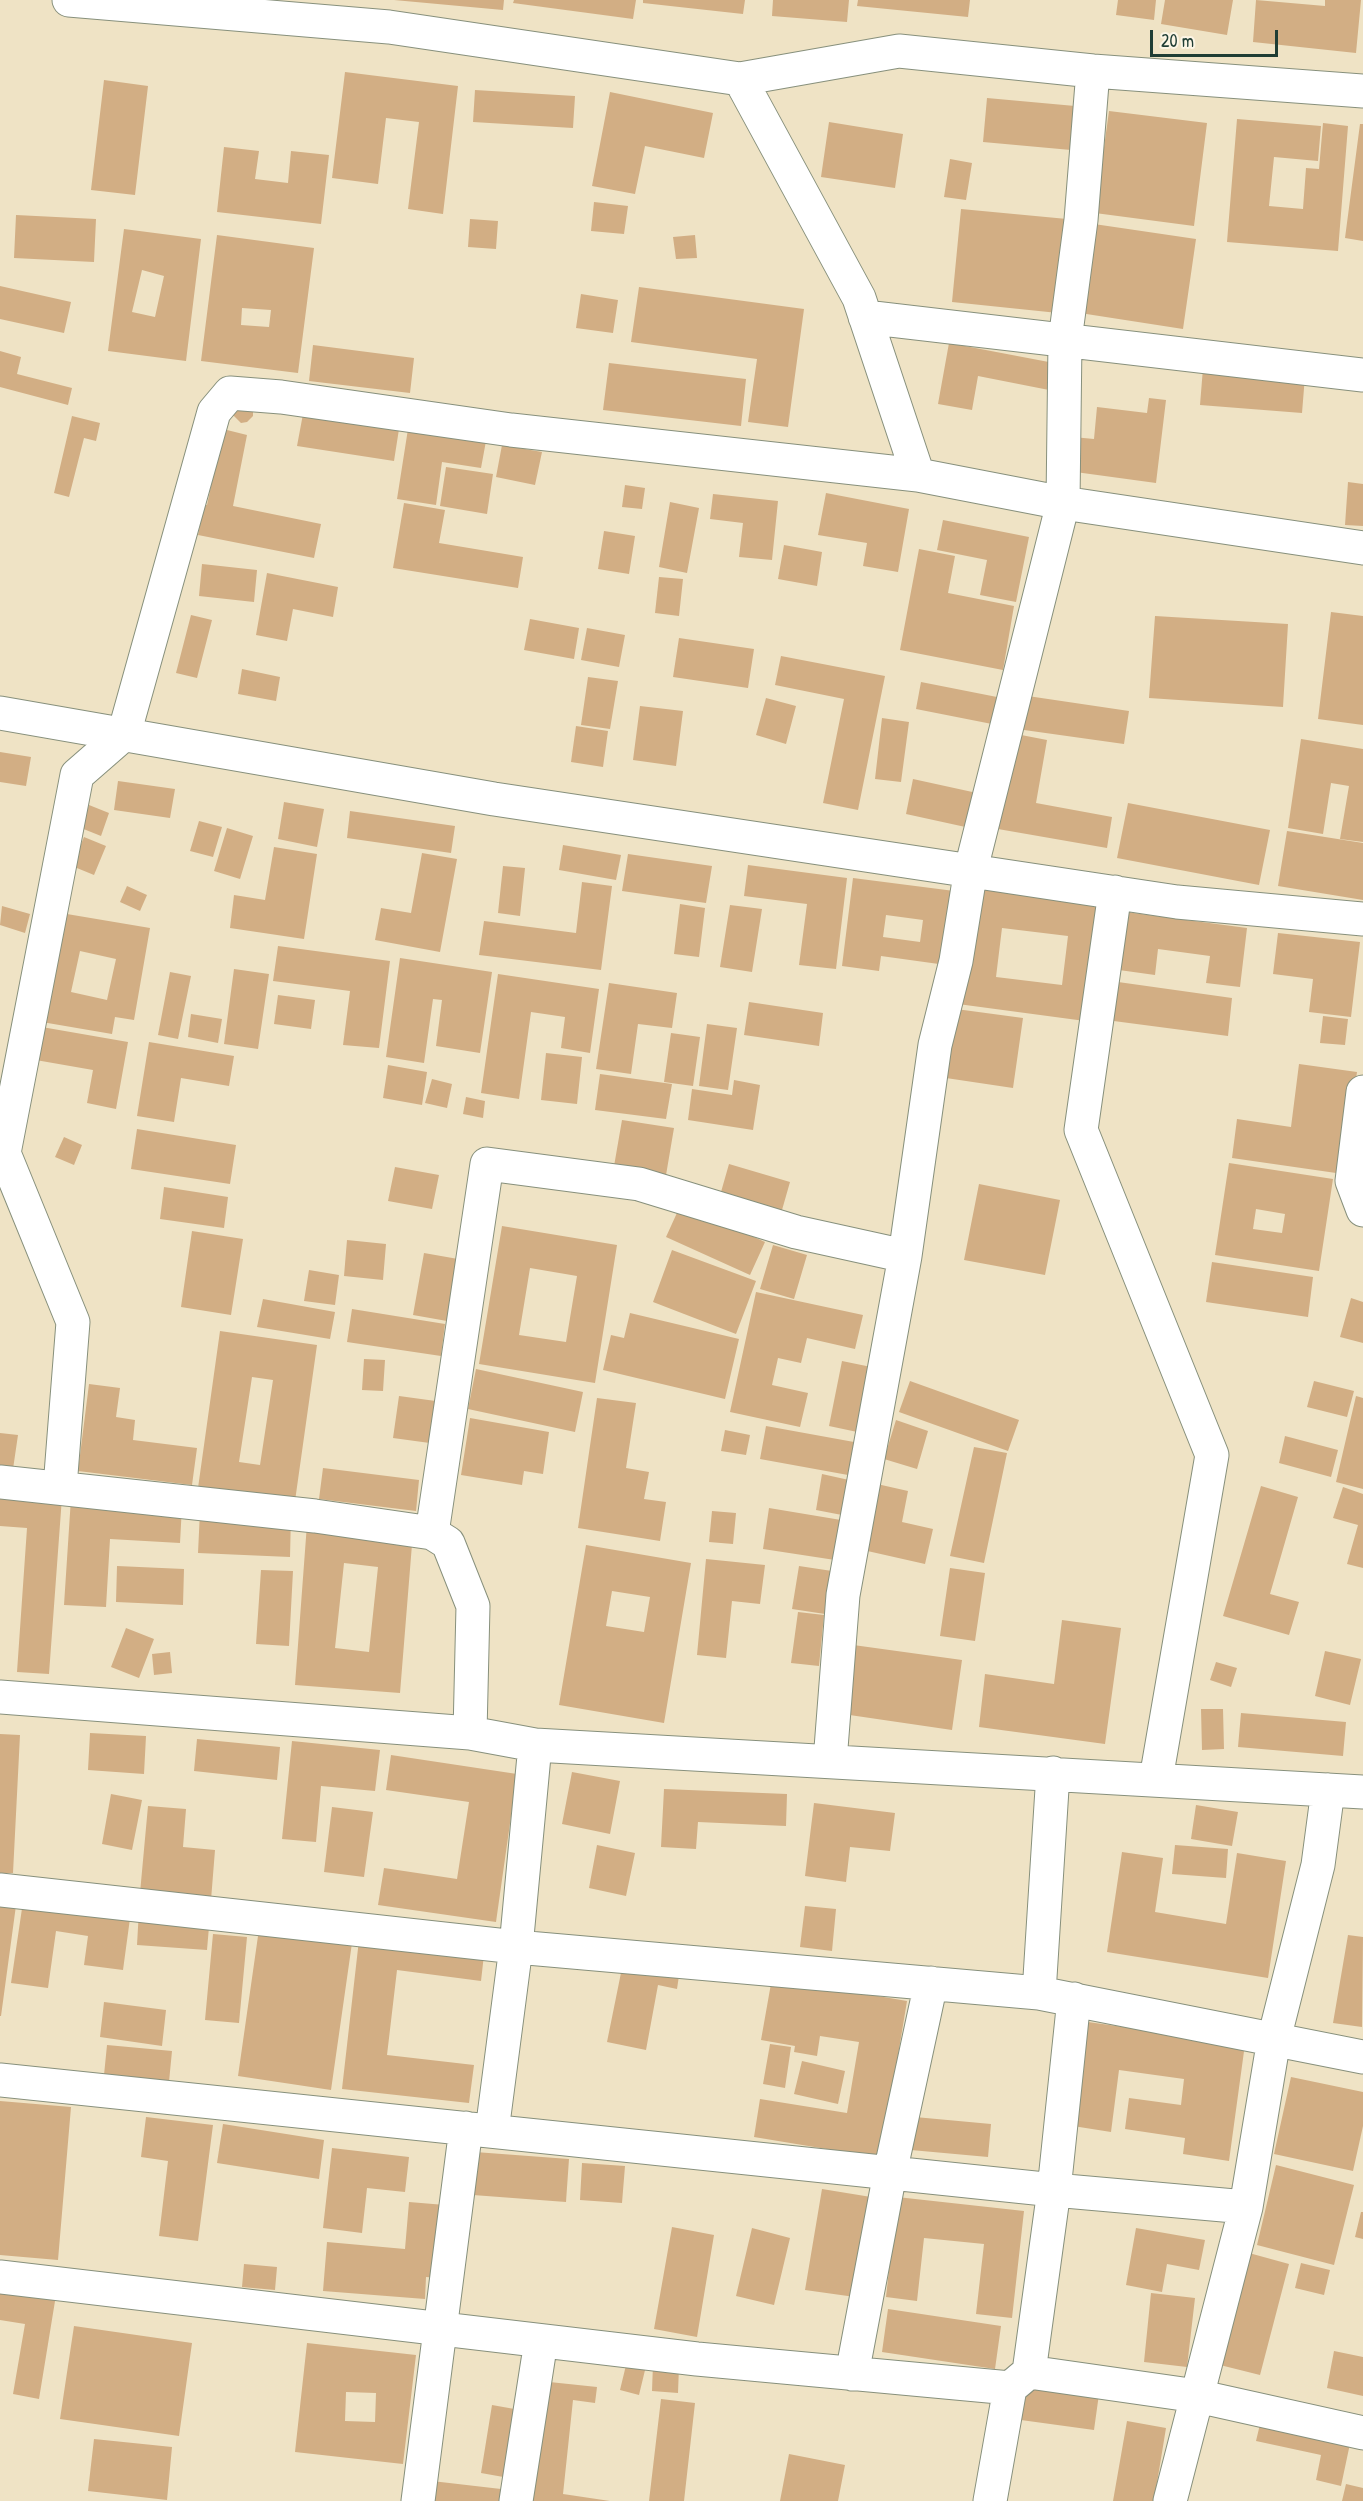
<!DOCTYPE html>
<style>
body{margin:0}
#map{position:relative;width:1363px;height:2501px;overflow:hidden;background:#efe3c5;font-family:"Patrick Hand",sans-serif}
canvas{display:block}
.scale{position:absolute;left:1150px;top:30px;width:128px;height:27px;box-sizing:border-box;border:3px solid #1f3d34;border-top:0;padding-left:8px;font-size:18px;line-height:21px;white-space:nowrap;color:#1f3d34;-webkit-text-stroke:4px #fcf5e5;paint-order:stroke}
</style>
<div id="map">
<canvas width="1363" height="2501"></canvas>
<div class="scale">20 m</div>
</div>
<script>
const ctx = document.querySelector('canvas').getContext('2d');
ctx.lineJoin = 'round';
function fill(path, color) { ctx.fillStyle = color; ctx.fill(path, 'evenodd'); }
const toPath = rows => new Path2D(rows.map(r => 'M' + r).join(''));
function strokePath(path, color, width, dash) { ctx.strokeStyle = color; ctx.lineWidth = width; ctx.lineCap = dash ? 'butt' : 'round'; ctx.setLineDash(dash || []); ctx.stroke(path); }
fill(toPath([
 [394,0,504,0,503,10],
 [514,0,636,0,633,19,513,3],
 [643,0,745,0,743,14,643,3],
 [773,0,849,0,847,22,772,16],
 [858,0,970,0,968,17,857,6],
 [1118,0,1156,0,1154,20,1116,15],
 [1165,0,1233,0,1227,35,1161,24],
 [1256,0,1325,6,1325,0,1361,0,1356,53,1253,42],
 [345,72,458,86,443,214,408,209,419,122,386,118,378,184,332,178],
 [104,80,148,86,135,195,91,190],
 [475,90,575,96,573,128,473,122],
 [610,92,713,113,704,158,645,146,635,194,592,186],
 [987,98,1075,106,1071,150,983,142],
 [1109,111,1207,123,1194,226,1095,213],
 [1237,119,1321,126,1318,161,1274,157,1269,206,1303,209,1306,168,1319,169,1323,123,1348,126,1338,251,1227,242],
 [829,122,903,134,895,188,821,177],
 [1360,124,1363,124,1363,241,1345,238],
 [224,147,259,151,255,179,288,183,291,151,329,155,321,224,217,212],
 [950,159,972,163,966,200,944,197],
 [594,202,628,206,624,234,591,231],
 [961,209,1067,219,1058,313,952,302],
 [16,215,96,219,94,262,14,258],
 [470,219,498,221,496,249,468,247],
 [1094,224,1196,239,1183,329,1080,313],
 [124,229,201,239,186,361,108,351],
 [142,270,164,276,155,317,132,312],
 [217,235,314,248,298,373,201,361],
 [242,308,271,310,269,327,241,325],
 [695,235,697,258,676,259,673,237],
 [0,286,71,302,64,333,0,319],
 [639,287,804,309,788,427,748,422,757,359,631,342],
 [581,294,618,300,613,333,576,328],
 [949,343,1054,363,1049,390,978,376,972,410,938,404],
 [313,345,414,358,410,393,309,381],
 [0,351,21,357,17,374,72,388,68,405,0,387],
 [609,363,746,379,741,426,603,410],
 [1203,368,1305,376,1302,413,1200,405],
 [1149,398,1166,400,1156,483,1068,471,1073,437,1094,439,1097,407,1147,413],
 [232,406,253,409,253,416,247,422,241,423,231,413],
 [303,414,399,429,394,461,297,446],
 [72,416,100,423,96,441,84,438,69,497,54,493],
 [223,429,247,435,233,506,321,524,314,558,198,535,204,505,207,505],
 [408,429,486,441,481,468,442,462,436,505,397,499],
 [502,445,542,452,535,485,496,477],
 [446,467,493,474,487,514,440,506],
 [1348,482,1363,484,1363,526,1345,525],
 [625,485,645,488,642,509,622,507],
 [826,493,909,509,898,572,863,566,867,543,818,535],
 [713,494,778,501,772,560,739,557,743,523,710,519],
 [670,502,699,508,687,573,659,567],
 [404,503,445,510,439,543,523,557,518,588,393,568],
 [943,520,1029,537,1016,602,980,595,987,560,937,550],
 [604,531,635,536,629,574,598,569],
 [784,545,822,552,817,586,778,579],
 [919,549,955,556,948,593,1014,606,1003,670,900,650],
 [202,564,257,570,254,602,199,596],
 [267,573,338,587,333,617,293,609,287,641,256,635],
 [659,577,683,579,679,616,655,613],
 [1331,612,1363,616,1363,725,1318,719],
 [191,615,212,620,197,678,176,673],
 [1155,616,1288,624,1283,707,1149,698],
 [530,619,579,628,574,659,524,650],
 [587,628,625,635,619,667,581,660],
 [679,638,754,649,748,688,673,677],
 [781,656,885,676,858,810,823,803,844,699,775,685],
 [242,669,280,677,276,701,238,694],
 [588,677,618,681,610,729,581,725],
 [921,682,1002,698,997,725,916,709],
 [1021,695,1129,711,1124,744,1017,729],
 [766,698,796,706,786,744,756,735],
 [640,706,683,711,676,766,633,760],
 [882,718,909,722,901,782,875,779],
 [576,726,608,731,603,767,571,762],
 [1016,734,1047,740,1036,803,1112,817,1107,848,998,829],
 [1301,739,1363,749,1363,842,1340,839,1349,786,1331,783,1323,834,1288,828],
 [0,752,31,757,26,786,0,782],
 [913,779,977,793,970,828,906,814],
 [118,781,175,789,170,818,114,810],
 [284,802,324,809,317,847,278,839],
 [1128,803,1270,830,1259,885,1117,858],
 [89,805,109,813,101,836,81,828],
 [350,811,455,826,451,853,347,838],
 [199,821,222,827,213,857,190,851],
 [227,828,253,836,240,879,214,871],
 [1287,831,1363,843,1363,900,1278,886],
 [84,837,106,846,94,875,72,866],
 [563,845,621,855,616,880,559,870],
 [274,847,317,854,304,939,230,928,234,895,265,900],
 [422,853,457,859,440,952,375,940,381,908,411,913],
 [628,854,712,866,706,903,622,891],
 [748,865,847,878,836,969,799,965,807,904,744,896],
 [503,866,525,868,520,916,498,913],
 [853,878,962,892,946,965,881,956,879,971,842,966],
 [886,915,923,920,920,942,883,937],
 [582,882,612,886,601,970,479,955,484,921,576,933],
 [127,886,147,895,140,911,120,902],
 [973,887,1100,904,1085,1021,958,1004],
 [1002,928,1068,936,1062,985,996,977],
 [680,904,705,908,699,957,674,954],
 [730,905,762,909,752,972,720,967],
 [2,906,30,914,25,933,0,925],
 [55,912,150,928,134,1020,115,1017,112,1034,36,1021],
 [80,951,116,959,107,1000,71,992],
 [1126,912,1247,928,1240,987,1206,983,1210,956,1158,949,1155,975,1119,970],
 [1278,933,1360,942,1351,1017,1309,1012,1313,979,1273,974],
 [278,946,390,961,379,1048,343,1045,350,991,273,981],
 [400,958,492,972,480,1053,436,1046,442,1000,433,999,424,1063,386,1057],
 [234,969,269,974,258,1049,224,1044],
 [170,972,191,976,178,1039,158,1035],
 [498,974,599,989,590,1053,561,1048,565,1017,531,1012,519,1099,481,1093],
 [1111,981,1232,998,1228,1036,1106,1020],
 [609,983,677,993,672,1028,638,1024,631,1074,596,1069],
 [278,995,315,1000,311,1029,274,1024],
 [749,1002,823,1013,819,1046,744,1035],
 [956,1009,1023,1018,1013,1088,946,1078],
 [191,1014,222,1019,218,1043,188,1037],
 [1323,1016,1348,1019,1345,1045,1320,1043],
 [707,1024,737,1028,728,1090,699,1086],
 [36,1026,128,1042,116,1109,87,1103,93,1070,30,1059],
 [671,1033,700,1037,693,1086,664,1082],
 [149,1042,234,1056,229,1086,181,1078,174,1122,137,1116],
 [546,1053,582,1057,577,1104,541,1100],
 [1299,1064,1357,1072,1343,1174,1232,1158,1237,1119,1291,1127],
 [388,1065,427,1072,422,1105,383,1098],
 [600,1074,672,1084,666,1119,595,1110],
 [432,1079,452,1084,447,1108,425,1103],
 [734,1080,760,1085,753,1130,688,1120,692,1089,732,1095],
 [466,1097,485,1101,483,1118,463,1114],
 [622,1120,674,1128,665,1181,613,1172],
 [137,1129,236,1145,230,1184,131,1169],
 [64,1137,82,1145,74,1165,55,1157],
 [1229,1163,1333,1179,1319,1271,1215,1255],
 [1256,1209,1285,1214,1282,1233,1253,1229],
 [729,1164,790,1182,780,1217,719,1199],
 [395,1167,439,1175,432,1209,388,1201],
 [979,1184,1060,1200,1045,1275,964,1260],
 [164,1187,228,1197,224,1228,160,1219],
 [681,1204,765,1242,750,1275,666,1237],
 [502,1226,617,1245,595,1383,479,1364],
 [530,1268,577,1276,566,1342,519,1335],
 [192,1231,243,1239,231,1315,181,1307],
 [347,1240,386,1244,383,1280,344,1276],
 [773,1245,807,1255,794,1299,760,1289],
 [672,1250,756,1281,736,1334,653,1302],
 [424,1253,458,1259,447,1321,413,1315],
 [1212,1262,1313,1277,1308,1317,1206,1302],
 [309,1270,339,1275,335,1305,304,1301],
 [756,1292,863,1315,855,1349,807,1338,801,1363,778,1358,772,1385,808,1393,800,1427,730,1412],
 [1351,1298,1363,1302,1363,1343,1340,1337],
 [263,1299,335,1312,330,1339,257,1327],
 [352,1309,445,1324,441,1356,347,1342],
 [630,1313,739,1339,725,1399,603,1370,611,1335,624,1338],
 [220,1331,317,1345,295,1501,198,1488],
 [252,1377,273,1380,260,1465,239,1462],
 [364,1359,385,1360,383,1391,362,1390],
 [842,1361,876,1368,862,1433,829,1426],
 [476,1369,583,1392,575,1432,468,1409],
 [910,1381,1019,1420,1008,1451,899,1412],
 [1314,1381,1354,1391,1347,1417,1307,1407],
 [89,1384,120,1388,116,1417,135,1420,133,1440,197,1448,192,1485,78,1471],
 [399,1396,443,1402,437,1444,393,1438],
 [1356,1396,1363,1398,1363,1489,1336,1482],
 [597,1398,636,1403,626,1468,649,1472,644,1499,666,1502,660,1541,578,1528],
 [470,1418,549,1432,543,1474,524,1471,522,1485,461,1475],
 [896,1420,928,1431,917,1469,884,1459],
 [766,1426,854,1442,848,1475,760,1459],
 [725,1430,750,1435,746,1455,721,1451],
 [0,1433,18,1435,13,1469,0,1468],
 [1285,1436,1338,1450,1331,1477,1279,1463],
 [974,1447,1007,1453,984,1563,950,1556],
 [323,1468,419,1480,416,1511,319,1499],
 [822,1474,849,1480,842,1515,816,1510],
 [877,1484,908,1491,902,1522,933,1529,925,1564,863,1550],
 [1261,1486,1298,1497,1270,1594,1299,1602,1289,1635,1223,1616],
 [1343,1487,1363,1494,1363,1568,1347,1564,1358,1525,1333,1518],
 [0,1492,62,1497,49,1674,17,1672,27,1528,0,1526],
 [71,1498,182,1506,180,1543,110,1539,106,1607,64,1605],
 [769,1508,841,1520,835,1560,763,1549],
 [200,1511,291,1515,290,1557,198,1553],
 [712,1511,736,1513,733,1544,709,1542],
 [307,1524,413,1532,400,1693,295,1685],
 [344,1563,378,1567,369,1652,335,1648],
 [586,1545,691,1563,664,1723,559,1705],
 [612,1591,650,1597,644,1632,606,1626],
 [706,1559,765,1565,760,1604,732,1601,726,1658,697,1655],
 [117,1566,184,1569,183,1605,116,1602],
 [799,1566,832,1571,825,1614,792,1609],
 [950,1568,985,1573,975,1641,940,1636],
 [261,1570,293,1571,289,1646,256,1644],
 [798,1612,824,1615,819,1666,791,1663],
 [1062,1620,1121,1628,1105,1744,979,1727,985,1674,1054,1684],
 [126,1628,154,1639,139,1678,111,1667],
 [846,1644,962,1660,952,1730,836,1713],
 [1325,1651,1361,1659,1350,1705,1315,1696],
 [170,1652,172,1673,154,1675,152,1654],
 [1216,1662,1237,1668,1231,1687,1210,1680],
 [1201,1709,1223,1709,1224,1749,1202,1750],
 [1241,1713,1346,1722,1343,1756,1238,1747],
 [90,1733,146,1736,144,1774,88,1770],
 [0,1734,20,1735,13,1873,0,1873],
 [197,1739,280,1747,277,1780,194,1771],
 [292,1741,380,1750,375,1791,321,1786,316,1842,282,1839],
 [391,1755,517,1774,496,1922,378,1905,384,1868,457,1879,469,1802,386,1790],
 [572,1772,620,1781,610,1834,562,1824],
 [664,1789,787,1794,786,1826,698,1822,696,1849,661,1847],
 [111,1794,142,1800,132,1850,102,1844],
 [814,1803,895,1813,890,1851,850,1847,846,1882,805,1876],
 [1196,1805,1238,1812,1232,1846,1191,1839],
 [148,1806,186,1809,183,1847,215,1850,211,1900,140,1893],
 [332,1807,373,1812,364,1877,324,1872],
 [597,1845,635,1853,626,1896,589,1888],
 [1175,1845,1228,1849,1226,1878,1172,1874],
 [1122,1852,1163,1858,1155,1912,1226,1924,1237,1853,1286,1861,1268,1978,1107,1952],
 [24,1895,131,1911,123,1970,84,1965,88,1936,56,1931,48,1988,11,1983],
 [0,1896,17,1898,1,2016,0,2016],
 [805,1906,836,1909,832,1951,800,1947],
 [139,1910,210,1915,207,1950,137,1945],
 [260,1922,353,1936,331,2090,238,2076],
 [360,1931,485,1946,481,1981,397,1970,387,2055,474,2065,469,2103,342,2089],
 [213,1934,247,1937,239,2023,205,2020],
 [1348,1935,1363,1937,1362,2027,1333,2023],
 [624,1958,680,1969,677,1989,658,1985,646,2050,607,2042],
 [772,1978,907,2001,881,2158,754,2137,760,2099,847,2113,859,2042,820,2036,817,2056,794,2052,795,2046,761,2040],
 [104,2002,166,2010,162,2046,100,2037],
 [1088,2022,1245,2044,1229,2161,1183,2154,1185,2138,1125,2129,1129,2098,1181,2105,1184,2079,1119,2070,1111,2132,1073,2126],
 [770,2044,791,2047,785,2088,763,2084],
 [107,2045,172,2051,168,2092,103,2085],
 [802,2061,845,2071,838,2104,794,2094],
 [1291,2077,1363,2092,1363,2126,1353,2171,1274,2154],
 [0,2101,71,2107,58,2260,0,2255],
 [146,2117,213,2125,198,2241,159,2236,168,2161,141,2157],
 [915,2117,991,2124,988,2157,911,2150],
 [223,2124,324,2140,319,2179,217,2163],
 [332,2148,409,2157,405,2192,367,2188,362,2233,323,2228],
 [475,2152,569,2159,566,2202,473,2195],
 [582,2163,625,2166,622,2203,580,2200],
 [1276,2165,1354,2185,1334,2265,1257,2245],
 [822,2189,871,2197,855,2297,805,2290],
 [897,2197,1024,2211,1012,2318,976,2314,984,2244,924,2238,917,2301,886,2297],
 [409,2202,445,2205,439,2278,426,2277,425,2299,323,2291,327,2242,405,2249],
 [1361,2212,1363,2212,1363,2239,1355,2237],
 [672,2227,714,2235,697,2337,654,2329],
 [752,2228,790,2238,774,2305,736,2296],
 [1136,2228,1205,2240,1199,2270,1167,2264,1162,2292,1126,2285],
 [1249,2253,1289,2264,1260,2375,1220,2365],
 [1301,2263,1330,2270,1324,2295,1295,2288],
 [244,2264,277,2267,275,2290,242,2287],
 [0,2286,56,2295,39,2399,13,2394,25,2324,0,2320],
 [1151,2293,1195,2298,1187,2367,1144,2362],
 [888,2309,1001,2326,995,2369,882,2352],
 [74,2326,192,2343,179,2436,60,2419],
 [307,2343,416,2355,403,2464,295,2452],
 [346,2392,376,2393,375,2422,345,2421],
 [1334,2351,1363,2357,1363,2396,1327,2388],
 [627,2361,646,2366,639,2395,620,2390],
 [653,2364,679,2366,678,2393,652,2391],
 [540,2381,597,2387,595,2403,573,2400,563,2494,610,2501,526,2501],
 [1026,2384,1099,2394,1094,2430,1021,2420],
 [661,2399,695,2403,684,2501,649,2501],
 [492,2405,520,2410,509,2478,481,2473],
 [1261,2420,1351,2439,1341,2486,1316,2480,1321,2455,1256,2441],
 [1127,2421,1166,2428,1154,2501,1113,2501],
 [94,2439,172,2447,167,2500,88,2491],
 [789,2454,845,2465,838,2501,780,2501],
 [432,2481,501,2489,499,2501,430,2501],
 [1346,2484,1363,2488,1363,2501,1342,2501]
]), '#d2ae84');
const street = toPath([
 [69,0,389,27,740,79,899,51,1093,71,1363,91],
 [740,79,859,298,918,475],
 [865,317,1363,375],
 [0,713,494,799,1177,902,1363,919],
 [1115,892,1081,1130,1212,1455,1156,1779],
 [1363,1092,1352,1181,1363,1210],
 [0,1482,315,1516,432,1533,448,1543,473,1606,470,1733],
 [60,1487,73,1322,4,1153,77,775,124,734,214,412,230,393,281,397,511,430,918,475,1063,503,1363,548],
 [432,1533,487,1164,639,1184,796,1232,905,1256],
 [0,1697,470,1733,535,1745,1363,1792],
 [830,1761,843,1595,905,1256,935,1045,956,961,971,869,1063,503,1065,340,1081,220,1093,71],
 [0,1890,516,1947,1039,1993,1363,2057],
 [1039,1993,1053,1773],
 [0,2080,1054,2190,1246,2207],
 [492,2131,516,1947,535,1745],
 [0,2277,697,2359,1010,2388,1029,2372,1197,2396,1363,2433],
 [1029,2372,1054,2190,1074,1999],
 [852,2374,890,2173,931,1983],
 [418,2501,466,2128],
 [516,2501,541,2341],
 [990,2501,1010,2388],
 [1170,2501,1246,2207,1274,2039,1318,1865,1328,1790]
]);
strokePath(street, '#87907c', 35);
strokePath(street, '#fff', 33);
</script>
